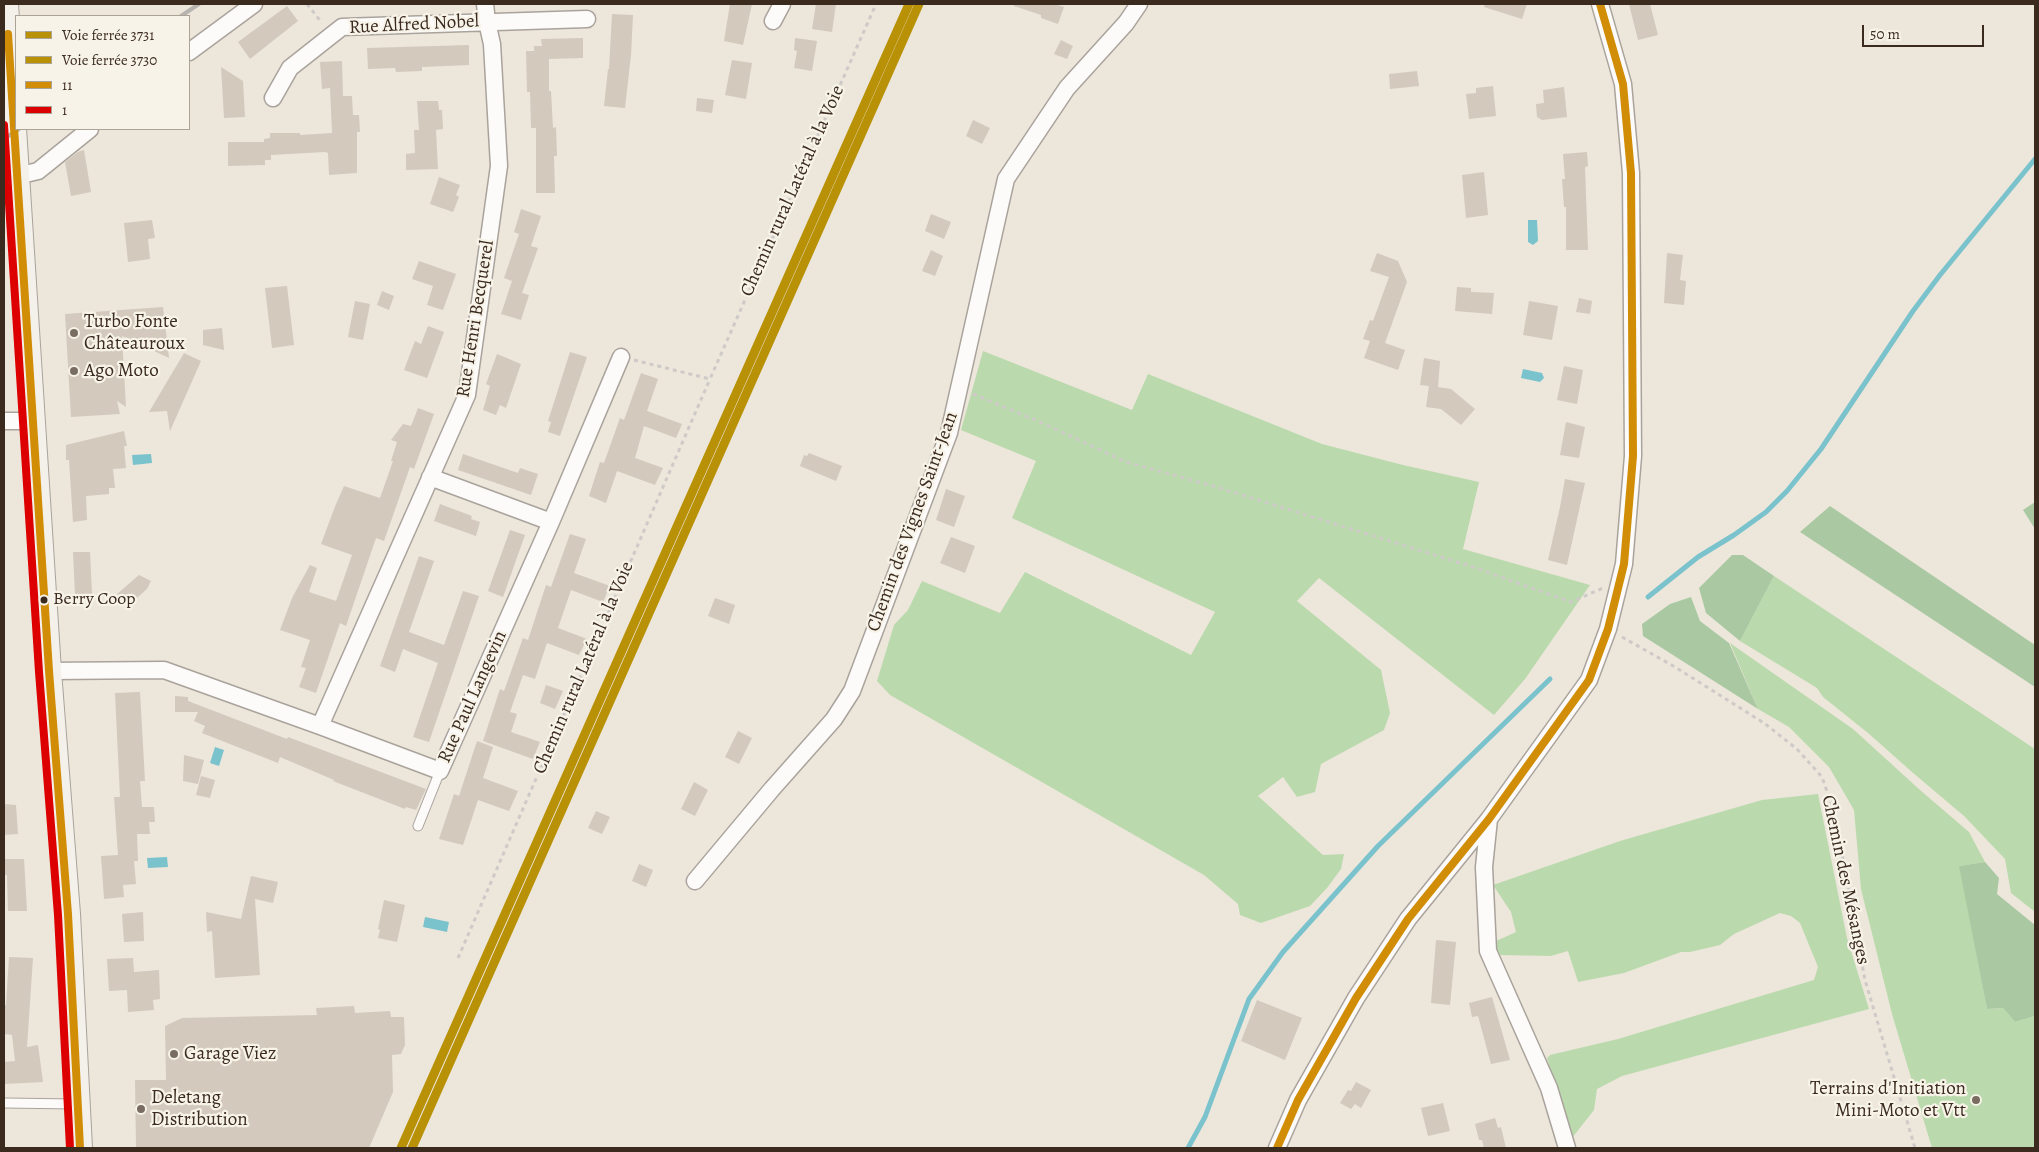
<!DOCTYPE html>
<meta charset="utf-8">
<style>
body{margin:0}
#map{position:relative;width:2039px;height:1152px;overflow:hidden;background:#ede6db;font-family:Alegreya,serif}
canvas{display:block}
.frame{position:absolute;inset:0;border:5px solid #3b2a1e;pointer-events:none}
.legend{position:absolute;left:15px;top:15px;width:175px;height:115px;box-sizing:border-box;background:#f7f3e8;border:1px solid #aca397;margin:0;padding:6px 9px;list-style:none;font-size:15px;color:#3b2a1e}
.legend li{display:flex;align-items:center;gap:10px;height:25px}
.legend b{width:25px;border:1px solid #aca397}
.scale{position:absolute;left:1862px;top:25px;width:122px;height:22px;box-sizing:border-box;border:2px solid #3b2a1e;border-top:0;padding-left:6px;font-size:15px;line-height:18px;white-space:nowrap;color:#3b2a1e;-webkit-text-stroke:4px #f7f3e8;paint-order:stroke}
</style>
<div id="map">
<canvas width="2039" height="1152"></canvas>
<div class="frame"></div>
<ul class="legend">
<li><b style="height:6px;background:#b99106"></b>Voie ferrée 3731</li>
<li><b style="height:6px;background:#b99106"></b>Voie ferrée 3730</li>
<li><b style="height:6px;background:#d18d06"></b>11</li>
<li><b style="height:6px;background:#d00"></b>1</li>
</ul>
<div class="scale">50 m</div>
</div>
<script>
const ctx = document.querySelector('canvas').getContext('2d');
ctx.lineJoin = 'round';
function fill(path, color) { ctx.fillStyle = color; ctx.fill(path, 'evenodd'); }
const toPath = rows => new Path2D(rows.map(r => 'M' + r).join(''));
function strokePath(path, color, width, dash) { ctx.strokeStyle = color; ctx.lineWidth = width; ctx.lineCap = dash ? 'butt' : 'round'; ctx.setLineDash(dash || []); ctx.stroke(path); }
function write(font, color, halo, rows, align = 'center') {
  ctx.font = font + ' Alegreya,serif'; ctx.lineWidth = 4.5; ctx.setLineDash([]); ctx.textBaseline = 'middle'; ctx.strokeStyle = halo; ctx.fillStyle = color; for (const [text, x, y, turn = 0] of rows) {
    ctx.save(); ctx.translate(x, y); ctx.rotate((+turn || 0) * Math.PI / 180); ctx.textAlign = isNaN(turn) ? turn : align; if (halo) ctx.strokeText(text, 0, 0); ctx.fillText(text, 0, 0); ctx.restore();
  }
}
fill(toPath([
 [983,351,1132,410,1148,374,1322,444,1403,465,1479,482,1463,549,1590,585,1525,679,1494,715,1319,578,1297,601,1381,670,1390,713,1384,730,1321,764,1315,792,1297,797,1283,777,1258,796,1323,855,1344,854,1341,869,1327,888,1310,906,1261,923,1240,915,1238,904,1204,875,890,695,877,681,894,625,908,610,922,581,1000,613,1025,572,1191,655,1215,612,1012,518,1036,461,961,430],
 [1774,576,2035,749,2035,912,2011,893,2005,859,1964,816,1912,772,1868,733,1823,697,1817,688,1740,641],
 [1730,643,1853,729,1920,790,1969,832,1985,862,1960,866,1987,1009,2003,1008,2015,1022,2035,1016,2035,1148,1932,1148,1892,1014,1861,889,1854,810,1829,767,1789,727,1758,709],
 [1818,794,1847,938,1869,1009,1622,1076,1597,1089,1594,1110,1572,1138,1547,1058,1550,1055,1618,1039,1814,980,1818,967,1800,923,1791,916,1780,913,1734,934,1720,945,1690,952,1681,952,1624,973,1578,982,1568,951,1551,956,1500,955,1494,942,1516,932,1511,912,1493,885,1620,841,1762,800]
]), '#badaad');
fill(toPath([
 [2035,502,2035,529,2023,510],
 [1830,506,2035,645,2035,687,1800,532],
 [1732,555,1743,555,1774,576,1740,641,1706,613,1699,588],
 [1691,597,1700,621,1729,643,1758,709,1643,636,1642,624,1670,604],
 [1985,862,1999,878,1997,894,2035,925,2035,1016,2015,1022,2003,1008,1987,1009,1959,866]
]), '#aac9a2');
fill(toPath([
 [1528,220,1537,220,1538,241,1533,245,1528,242],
 [1523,369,1542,373,1544,378,1540,382,1521,378],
 [151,454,152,463,133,465,132,455],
 [215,747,224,750,219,766,210,763],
 [167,857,168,867,148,868,147,858],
 [425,917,449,922,447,932,423,927]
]), '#7ac3cd');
strokePath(toPath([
 [1648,597,1698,557,1734,535,1766,512,1787,491,1821,449,1913,311,1940,275,2035,159],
 [1188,1148,1205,1117,1249,999,1283,952,1378,846,1550,679]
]), '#7ac3cd', 5);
fill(toPath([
 [730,4,752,4,743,45,724,41],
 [816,4,836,4,832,32,812,29],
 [1014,4,1054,4,1064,7,1058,24,1041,18,1041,15,1014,6],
 [1485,4,1527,4,1522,19,1484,7],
 [1629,4,1650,4,1658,35,1638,40],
 [287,6,298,21,250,59,238,42],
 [612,14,633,15,631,55,625,108,604,106,608,69,609,69],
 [583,38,583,58,549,59,549,91,551,91,553,128,556,127,557,156,554,156,555,193,536,193,536,128,531,128,530,92,527,92,526,51,534,51,534,46,542,46,541,39],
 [795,38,817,41,812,71,794,68,797,51,794,50],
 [1061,40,1073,46,1067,59,1054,54],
 [469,45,469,65,422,67,422,71,396,72,395,68,368,69,367,48],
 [732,60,752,63,746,99,725,95],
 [342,61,343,96,352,96,353,115,359,115,360,132,357,132,357,173,329,175,328,153,325,152,271,155,271,160,265,160,265,165,228,166,228,142,264,142,264,139,270,138,270,133,300,133,300,135,332,133,330,88,322,89,320,62],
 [221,67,243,81,245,117,224,118],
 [1417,71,1419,86,1390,89,1389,74],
 [1493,86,1496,116,1469,119,1466,94,1476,93,1476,88],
 [1564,87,1567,117,1542,120,1537,117,1536,104,1544,103,1543,90],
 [697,98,714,100,712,113,696,111],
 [417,101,438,101,439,110,442,110,443,129,436,130,438,169,406,170,406,154,415,153,414,130,419,130],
 [973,120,990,128,982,144,966,136],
 [84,150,91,192,71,196,65,162,78,152],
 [1587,152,1588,166,1585,167,1588,250,1566,250,1566,207,1564,207,1562,179,1565,179,1563,154],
 [1484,172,1488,215,1466,218,1462,175],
 [439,177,460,185,456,195,459,197,453,212,430,204],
 [521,209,541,216,531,246,538,248,522,293,529,295,521,320,501,314,512,281,504,278,519,234,514,232],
 [931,214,951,222,944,239,925,231],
 [152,220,155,238,148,239,150,259,128,262,124,223],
 [931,250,943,256,935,276,922,271],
 [1377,253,1398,261,1407,282,1385,343,1405,350,1398,370,1364,358,1370,341,1363,339,1370,320,1373,321,1389,277,1370,271],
 [1667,253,1683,255,1680,280,1686,281,1684,305,1664,303],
 [419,261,456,274,443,310,427,305,433,286,412,279],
 [287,286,294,345,272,348,265,288],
 [1457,287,1471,288,1471,292,1494,293,1492,314,1455,311],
 [382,291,394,296,389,310,377,305],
 [1579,298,1592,301,1590,314,1576,312],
 [355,301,370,304,363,340,348,337],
 [1529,301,1558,306,1552,340,1523,335],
 [163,307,169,358,122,336,126,407,117,401,120,414,71,417,65,314],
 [428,326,444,332,427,378,404,370,415,341,421,344],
 [222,328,224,350,203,345,203,330],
 [570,352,587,357,560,436,548,432,551,422,548,421],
 [184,353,201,361,170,431,167,411,149,412],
 [497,354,521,364,506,408,500,405,496,415,483,410,490,386,486,384],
 [1424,358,1440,361,1438,387,1451,389,1475,409,1461,425,1441,409,1426,407,1429,386,1420,385],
 [1564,366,1583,370,1577,404,1557,400],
 [641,373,658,379,647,411,682,424,676,438,644,426,635,458,663,468,655,485,617,471,606,503,589,496,600,462,604,463,620,418,624,420],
 [418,408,434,414,414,469,410,467,384,541,376,538,346,626,340,623,316,693,299,687,306,668,301,667,310,640,280,630,292,598,310,565,317,568,309,592,336,601,352,555,321,544,336,504,344,486,380,498,393,461,391,461,397,442,391,440,403,424,411,426],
 [1566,422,1585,427,1579,458,1560,455],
 [124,431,127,446,124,446,126,468,113,469,115,488,109,488,109,494,86,496,87,520,73,522,69,460,66,460,66,445],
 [809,453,842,466,836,481,800,466,804,455,807,456],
 [463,454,518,473,520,468,538,474,531,495,458,470],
 [1565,479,1585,483,1567,565,1548,560,1560,507],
 [946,489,965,496,954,527,936,520],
 [440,504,472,516,471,519,480,522,476,536,434,521],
 [510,530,525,535,503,597,488,591],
 [570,534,586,539,574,573,610,586,603,602,571,590,558,628,587,639,579,655,547,643,535,679,523,675,510,712,517,714,511,732,540,742,533,759,483,741,500,689,504,691,523,638,528,640,546,585,551,587],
 [951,537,975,546,965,573,940,563],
 [73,552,90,552,92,594,75,595],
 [419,556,434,561,409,632,444,645,463,591,479,596,429,742,413,737,438,663,403,649,395,672,380,666],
 [139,575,151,581,147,589,128,606,117,594],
 [715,598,735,605,729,624,708,616],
 [546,685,563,691,555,709,540,703],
 [140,692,145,781,140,781,142,807,154,807,155,822,149,822,150,834,137,834,138,861,134,861,136,884,123,885,124,897,104,899,101,856,118,855,114,797,120,797,115,693],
 [175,696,188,697,188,701,287,739,288,737,426,789,416,810,406,807,405,809,333,781,334,780,280,757,278,763,202,733,205,726,194,721,198,712,175,712],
 [738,731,752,738,739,764,725,757],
 [477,741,493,747,483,778,518,791,509,811,478,800,463,845,439,839,454,794,459,796],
 [184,755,204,760,198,784,183,781],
 [201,776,215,780,210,798,196,795],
 [694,782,708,790,695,816,681,809],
 [4,804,16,805,18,834,4,835],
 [596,811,610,817,602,834,588,828],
 [4,859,24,859,27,911,8,911,7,875,5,875],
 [639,864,653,870,646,887,632,881],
 [251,876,278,882,273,903,255,899,260,975,215,978,212,931,207,932,206,912,241,919],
 [384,900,405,905,397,942,378,938,380,930,378,929],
 [143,912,144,941,124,942,122,914],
 [1436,940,1456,942,1450,1005,1431,1003],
 [9,957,33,958,27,1047,38,1045,43,1082,4,1084,4,1062,15,1061,12,1035,4,1034,4,1005,6,1005],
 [133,958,134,972,159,970,160,999,153,1000,154,1010,128,1012,127,990,109,991,107,959],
 [1492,997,1510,1060,1491,1064,1478,1016,1472,1017,1469,1003],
 [1257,1000,1302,1018,1285,1060,1241,1041],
 [354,1006,355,1013,390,1011,391,1017,404,1017,405,1045,401,1054,392,1055,393,1092,369,1148,136,1148,135,1080,166,1080,165,1026,182,1018,317,1015,316,1008],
 [1356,1082,1371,1090,1361,1108,1355,1104,1351,1109,1340,1103,1348,1090,1351,1091],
 [1443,1103,1450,1131,1428,1136,1421,1108],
 [1495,1118,1498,1128,1501,1127,1506,1148,1484,1148,1482,1140,1479,1140,1475,1124]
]), '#d3c9bd');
const lane = toPath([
 [418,826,440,771],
 [4,1103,76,1104]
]);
const street = toPath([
 [773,21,782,4],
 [189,52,254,4],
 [273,98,290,68,342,27,587,19],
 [17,176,38,171,90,129],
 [4,421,34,421],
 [430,477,551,522],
 [49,671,164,670,320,726,440,771,551,522,621,357],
 [320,726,467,395,499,166,492,44,487,22,485,4],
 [1489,819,1484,867,1488,951,1549,1088,1567,1148],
 [695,881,772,789,834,719,852,691,949,433,1006,179,1067,88,1126,23,1139,4],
 [1277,1148,1298,1100,1356,998,1408,919,1489,819,1589,680,1608,629,1624,564,1633,456,1631,173,1623,84,1600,4]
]);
const secondary = toPath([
 [6,4,49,671,68,914,80,1148]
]);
strokePath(lane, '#a9a39c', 11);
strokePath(street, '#a9a39c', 19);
strokePath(secondary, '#a9a39c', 26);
strokePath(toPath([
 [307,4,322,23],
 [634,360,710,379,876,4],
 [973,394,1040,422,1126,462,1213,486,1467,565,1571,602,1603,588],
 [1622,637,1675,667,1764,723,1797,749,1822,777,1835,815,1865,980,1915,1148],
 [458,958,710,379]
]), '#cdcac7', 3, [4, 4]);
strokePath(lane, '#fcfbfa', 9);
strokePath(street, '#fcfbfa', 16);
strokePath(secondary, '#f4f1eb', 24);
strokePath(toPath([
 [181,16,199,4],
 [4,139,19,129]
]), '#b7b4b0', 4);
strokePath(toPath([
 [8,34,49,671,68,914,80,1148],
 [1277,1148,1298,1100,1356,998,1408,919,1489,819,1589,680,1608,629,1624,564,1633,456,1631,173,1623,84,1600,4]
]), '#d18d06', 8);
strokePath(toPath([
 [4,125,39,672,58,915,70,1148]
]), '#d00', 8);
strokePath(toPath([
 [412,1148,919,4]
]), '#b99106', 9);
strokePath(toPath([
 [401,1148,909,4]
]), '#b99106', 9);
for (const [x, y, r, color] of [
 [74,333,5,"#796c60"],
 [74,371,5,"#796c60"],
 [44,600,4.5,"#3b2a1e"],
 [174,1054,5,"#796c60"],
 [1976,1100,5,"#796c60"],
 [141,1109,5,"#796c60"]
]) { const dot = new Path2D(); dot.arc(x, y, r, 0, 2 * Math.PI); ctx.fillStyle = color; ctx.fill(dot); strokePath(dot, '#f7f3e8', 2); }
write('18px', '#3b2a1e', '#f7f3e8', [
 ["Berry Coop",53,600]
], 'left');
write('19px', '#3b2a1e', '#f7f3e8', [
 ["Rue Alfred Nobel",414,25,-3],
 ["Chemin rural Latéral à la Voie",793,191,-66],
 ["Rue Henri Becquerel",476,319,-81],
 ["Chemin des Vignes Saint-Jean",913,522,-70],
 ["Chemin rural Latéral à la Voie",584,668,-67],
 ["Rue Paul Langevin",473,697,-66],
 ["Chemin des Mésanges",1845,880,78]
]);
write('19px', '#3b2a1e', '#f7f3e8', [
 ["Turbo Fonte",84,322],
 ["Châteauroux",84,344],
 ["Ago Moto",84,371],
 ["Garage Viez",184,1054],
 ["Terrains d'Initiation",1966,1089,"right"],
 ["Mini-Moto et Vtt",1966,1111,"right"],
 ["Deletang",151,1098],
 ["Distribution",151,1120]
], 'left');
</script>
